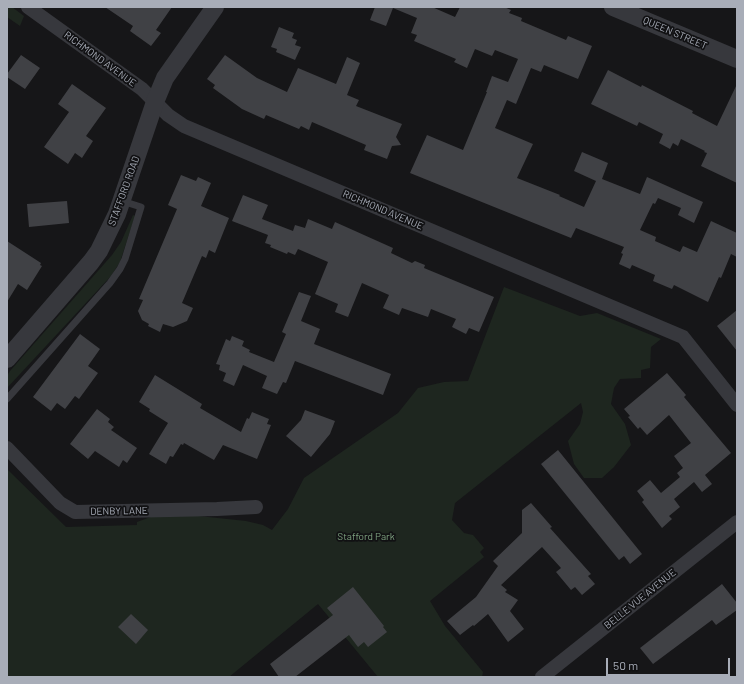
<!DOCTYPE html>
<style>
body{margin:0}
#map{position:relative;width:744px;height:684px;overflow:hidden;background:#161618;font-family:Barlow,sans-serif}
canvas{display:block}
.frame{position:absolute;inset:0;border:8px solid #a8adb8;pointer-events:none}
.scale{position:absolute;left:606px;top:658px;width:124px;height:18px;box-sizing:border-box;border:2px solid #a8adb8;border-top:0;padding-left:5px;font-size:12px;line-height:14px;white-space:nowrap;color:#a8adb8;-webkit-text-stroke:3px #111113;paint-order:stroke}
</style>
<div id="map">
<canvas width="744" height="684"></canvas>
<div class="frame"></div>
<div class="scale">50 m</div>
</div>
<script>
const ctx = document.querySelector('canvas').getContext('2d');
ctx.lineJoin = 'round';
function fill(path, color) { ctx.fillStyle = color; ctx.fill(path, 'evenodd'); }
const toPath = rows => new Path2D(rows.map(r => 'M' + r).join(''));
function strokePath(path, color, width, dash) { ctx.strokeStyle = color; ctx.lineWidth = width; ctx.lineCap = dash ? 'butt' : 'round'; ctx.setLineDash(dash || []); ctx.stroke(path); }
function write(font, color, halo, rows, align = 'center') {
  ctx.font = font + ' Barlow,sans-serif'; ctx.lineWidth = 3.5; ctx.setLineDash([]); ctx.textBaseline = 'middle'; ctx.strokeStyle = halo; ctx.fillStyle = color; for (const [text, x, y, turn = 0] of rows) {
    ctx.save(); ctx.translate(x, y); ctx.rotate((+turn || 0) * Math.PI / 180); ctx.textAlign = isNaN(turn) ? turn : align; if (halo) ctx.strokeText(text, 0, 0); ctx.fillText(text, 0, 0); ctx.restore();
  }
}
fill(toPath([
 [7,7,12,7,24,16,20,26,7,17],
 [133,215,135,216,120,262,111,276,7,388,7,376,10,371,112,255,121,242],
 [504,287,580,316,597,313,661,339,651,347,650,368,641,370,641,378,620,379,614,388,611,404,625,424,631,445,614,467,602,478,584,478,574,464,568,441,580,424,583,412,581,403,455,503,452,520,464,533,473,535,484,548,480,552,484,557,430,601,445,626,483,672,482,677,378,677,318,604,229,677,7,677,7,469,66,527,137,525,137,522,159,514,189,515,246,521,263,525,272,530,288,509,304,478,398,413,418,388,444,382,468,381]
]), '#1e261f');
fill(toPath([
 [105,7,172,7,156,30,161,33,151,46,130,31,133,26],
 [375,7,432,7,455,17,460,7,504,7,511,10,509,13,522,18,521,21,566,40,568,36,592,46,578,79,544,65,541,72,531,68,516,104,507,100,495,128,533,144,517,178,560,195,559,196,584,207,596,181,574,171,582,152,608,163,602,179,640,194,647,177,703,202,694,223,678,215,681,208,658,198,655,204,653,203,640,230,656,237,655,241,680,252,683,246,697,252,711,221,737,233,737,257,731,254,721,278,719,277,708,302,674,285,672,289,653,281,655,275,632,265,630,269,619,264,623,254,621,253,624,247,576,228,571,238,410,173,427,135,463,150,487,92,486,92,492,76,508,82,518,59,495,50,492,56,475,49,467,68,454,62,456,59,414,41,417,35,411,33,417,18,393,8,386,26,370,20],
 [279,27,294,33,292,38,297,40,295,45,301,47,295,60,276,52,277,49,271,47],
 [21,55,40,68,25,89,7,77,7,74],
 [225,55,257,78,287,92,298,68,336,84,347,57,360,63,347,95,359,100,356,106,402,124,396,137,401,145,392,146,387,159,364,150,366,145,312,122,309,130,301,126,299,129,266,115,264,119,242,109,213,88,215,85,207,79],
 [608,70,641,87,642,85,693,111,692,113,717,126,737,84,737,183,701,166,707,153,704,152,705,151,681,139,678,146,673,143,670,149,659,143,663,134,639,122,637,126,591,104],
 [72,84,106,108,86,136,93,141,82,158,75,153,68,164,44,147,69,112,58,104],
 [181,175,196,181,198,177,211,183,201,206,229,218,215,253,209,250,206,258,202,256,182,303,193,308,187,321,173,327,163,324,160,332,148,326,149,324,142,320,138,311,143,300,139,299,177,209,168,205],
 [243,195,268,205,262,219,293,231,295,225,305,228,308,219,332,229,335,222,393,248,391,253,412,263,415,261,425,265,424,268,494,297,479,332,469,328,466,334,452,327,456,319,431,309,428,317,402,308,399,315,383,308,389,295,362,283,348,317,335,312,338,304,315,294,328,262,298,249,295,255,288,252,287,254,270,247,271,245,265,243,268,235,232,221],
 [67,201,69,223,29,227,27,204],
 [7,241,41,263,40,265,42,266,27,290,18,284,7,302],
 [299,292,311,296,301,321,320,329,314,344,391,374,383,395,295,361,286,383,283,382,277,394,262,388,267,376,243,365,234,386,223,381,226,373,219,370,220,365,216,364,226,339,230,341,232,336,244,341,242,346,250,350,249,352,274,362,286,334,282,332],
 [737,310,737,351,717,326],
 [80,334,100,349,88,366,98,373,79,399,75,396,65,409,57,403,51,411,33,397],
 [667,373,686,395,684,397,731,453,705,475,712,484,702,492,694,482,674,499,680,507,669,516,672,519,662,528,642,502,644,500,637,491,650,480,661,493,680,477,677,473,683,468,674,456,691,443,669,415,647,435,640,427,638,429,628,417,630,416,624,409],
 [155,375,202,404,200,408,241,432,247,418,249,419,252,412,269,419,267,424,271,425,257,459,223,445,214,460,184,443,183,445,181,444,173,457,170,456,166,464,149,454,168,423,149,411,150,409,139,402],
 [97,409,110,419,108,422,114,427,111,430,137,448,127,463,123,460,119,467,95,451,88,459,70,444],
 [305,410,335,421,330,434,311,457,286,436,301,420],
 [558,450,642,554,630,564,624,556,619,560,541,464],
 [531,503,552,527,550,528,591,574,588,576,595,584,582,595,575,587,571,590,556,572,561,568,542,547,501,585,507,590,505,592,518,600,510,611,524,629,508,642,488,614,474,626,473,625,460,635,447,621,476,597,498,566,493,561,522,533,522,510],
 [722,584,737,603,737,610,716,625,712,620,653,664,640,648],
 [353,587,384,626,383,627,387,632,368,647,364,642,358,647,349,635,295,677,279,677,270,664,333,615,327,608],
 [131,614,148,630,136,644,118,627]
]), '#404145');
strokePath(toPath([
 [7,399,110,283,120,269,125,259,141,207,122,201]
]), '#37383d', 7);
strokePath(toPath([
 [28,7,142,89,168,115,184,126,683,337,737,405],
 [7,448,60,503,75,512,217,509,256,507],
 [542,677,737,522]
]), '#37383d', 14);
strokePath(toPath([
 [613,7,737,59],
 [7,359,91,262,99,251,117,214,155,102,165,78,215,7]
]), '#37383d', 18);
write('10px', '#a8adb8', '#111113', [
 ["QUEEN STREET",675,33,23],
 ["RICHMOND AVENUE",100,59,36],
 ["STAFFORD ROAD",124,191,-70],
 ["RICHMOND AVENUE",383,210,23],
 ["DENBY LANE",119,511,-1],
 ["BELLE VUE AVENUE",640,599,-39]
]);
write('10px', '#7fa381', '#111113', [
 ["Stafford Park",366,537]
]);
</script>
